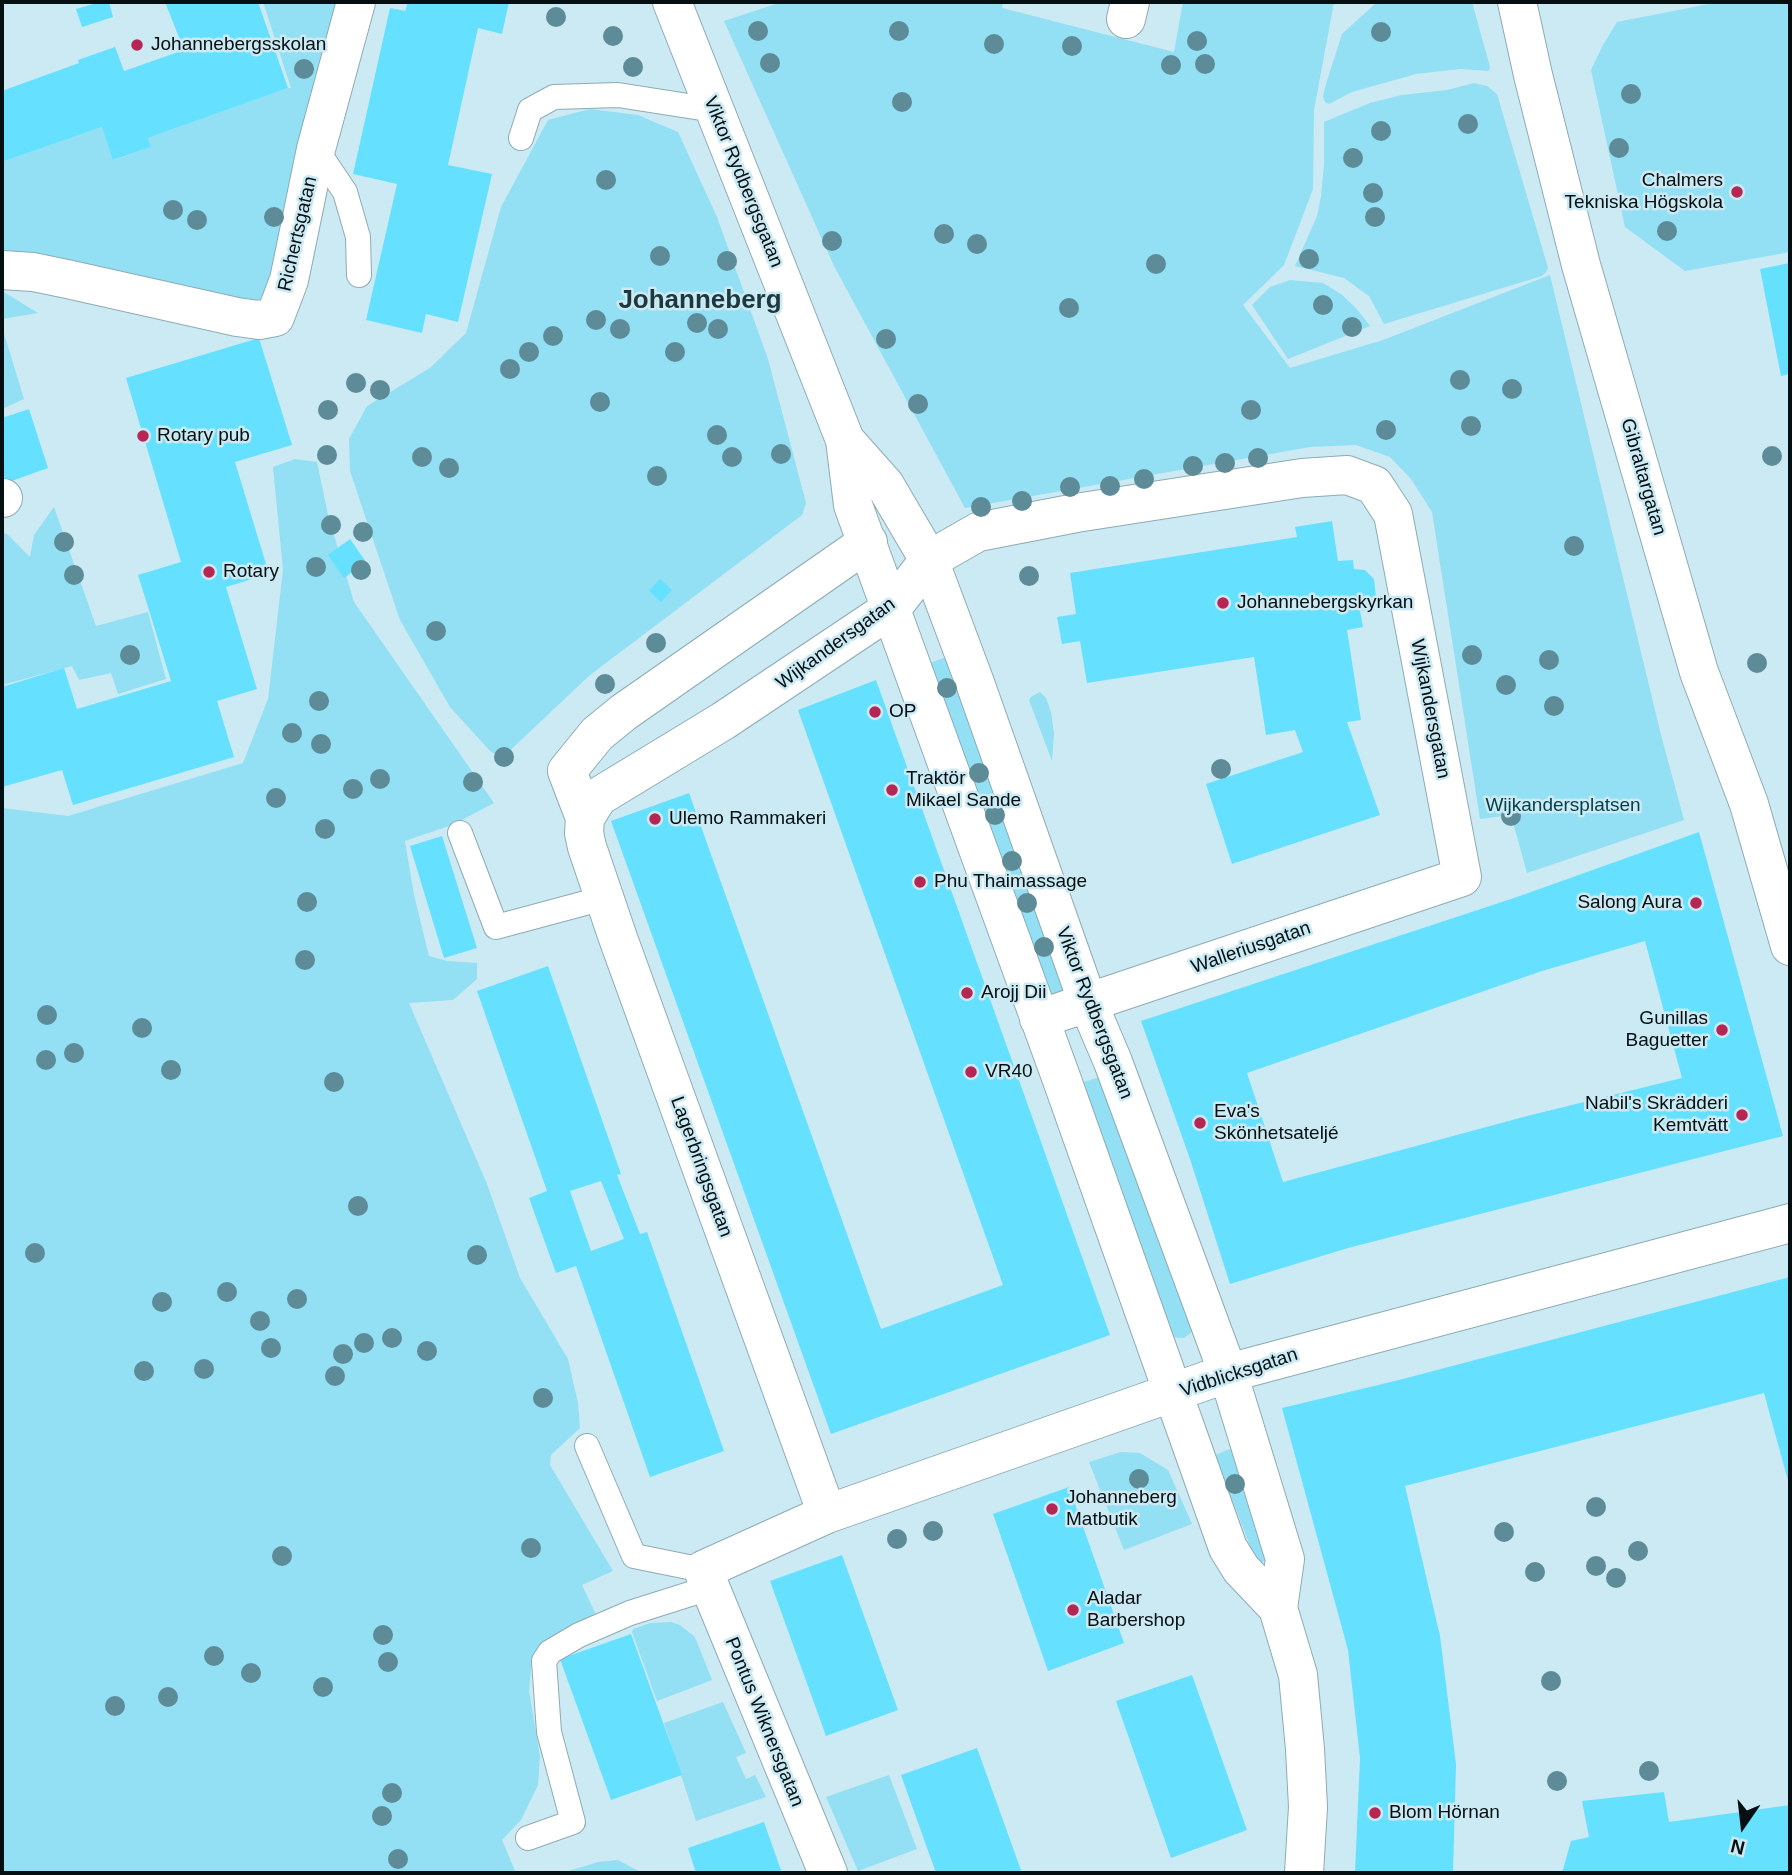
<!DOCTYPE html>
<meta charset="utf-8">
<style>
body{margin:0}
#map{position:relative;width:1792px;height:1875px;overflow:hidden;background:#cbeaf3;font-family:Arial,sans-serif}
canvas{display:block}
.frame{position:absolute;inset:0;border:4px solid #050f12;pointer-events:none}
.north{position:absolute;left:1708px;top:1791px;width:70px;height:70px;-webkit-text-stroke:5px #cbeaf3;paint-order:stroke;rotate:194deg;font-size:19px;font-weight:700;line-height:28px;text-align:center;color:#050f12}
.north::after{content:'';display:block;margin:auto;width:24px;height:32px;background:#050f12;clip-path:polygon(50% 0,100% 100%,50% 72%,0 100%)}
</style>
<div id="map">
<canvas width="1792" height="1875"></canvas>
<div class="frame"></div>
<div class="north">N</div>
</div>
<script>
const ctx = document.querySelector('canvas').getContext('2d');
ctx.lineJoin = 'round';
function fill(path, color) { ctx.fillStyle = color; ctx.fill(path, 'evenodd'); }
const toPath = rows => new Path2D(rows.map(r => 'M' + r).join(''));
function strokePath(path, color, width, dash) { ctx.strokeStyle = color; ctx.lineWidth = width; ctx.lineCap = dash ? 'butt' : 'round'; ctx.setLineDash(dash || []); ctx.stroke(path); }
function write(font, color, halo, rows, align = 'center') {
  ctx.font = font + ' Arial,sans-serif'; ctx.lineWidth = 5; ctx.setLineDash([]); ctx.textBaseline = 'middle'; ctx.strokeStyle = halo; ctx.fillStyle = color; for (const [text, x, y, turn = 0] of rows) {
    ctx.save(); ctx.translate(x, y); ctx.rotate((+turn || 0) * Math.PI / 180); ctx.textAlign = isNaN(turn) ? turn : align; if (halo) ctx.strokeText(text, 0, 0); ctx.fillText(text, 0, 0); ctx.restore();
  }
}
fill(toPath([
 [263,2,340,2,273,288,261,306,2,258,2,162,102,127,114,160,151,147,148,138,288,88,291,88],
 [782,2,1003,2,1002,8,1174,52,1183,2,1334,2,1314,110,1313,189,1284,265,1243,305,1290,368,1383,340,1550,275,1661,735,1684,820,1527,873,1511,815,1480,819,1432,512,1411,479,1390,457,1356,445,1310,447,965,508,834,266,724,21],
 [1377,2,1472,2,1490,67,1489,71,1460,69,1416,74,1352,92,1329,104,1325,102,1323,96,1326,84,1342,34],
 [1719,2,1790,2,1790,252,1685,271,1625,227,1591,70,1603,45,1617,22],
 [1474,83,1487,86,1497,94,1548,268,1546,272,1542,276,1384,324,1369,296,1344,278,1295,266,1317,216,1321,197,1324,165,1324,122,1370,103,1402,95,1447,90],
 [590,109,638,115,678,132,717,217,768,359,806,503,802,515,590,675,503,757,491,752,450,707,400,620,350,471,349,439,367,406,430,368,466,333,501,207,548,120],
 [1290,280,1323,283,1341,294,1356,308,1370,326,1288,359,1252,305,1270,287],
 [2,291,38,313,2,319],
 [2,327,24,399,2,409],
 [295,459,317,462,328,515,354,602,494,803,452,825,405,841,414,895,429,956,447,961,477,963,477,979,453,1000,409,1003,487,1184,520,1278,568,1359,578,1403,580,1428,551,1455,550,1465,613,1571,582,1585,598,1619,553,1640,532,1657,529,1691,540,1756,538,1785,521,1820,502,1840,516,1873,2,1873,2,808,68,816,243,763,268,699,283,570,273,467],
 [54,507,96,626,148,612,166,679,118,694,111,673,79,680,72,666,2,685,2,533,7,534,30,557,34,535],
 [952,655,1070,991,1051,996,930,663],
 [1040,692,1046,698,1051,712,1054,733,1052,761,1029,700,1031,697],
 [1103,1076,1192,1332,1184,1338,1171,1337,1080,1083],
 [1235,1447,1271,1559,1257,1564,1215,1455],
 [1121,1452,1140,1453,1168,1470,1192,1524,1124,1550,1089,1462],
 [671,1622,680,1625,695,1637,712,1680,657,1701,632,1632,633,1629,650,1623],
 [723,1702,746,1753,736,1757,746,1779,755,1775,766,1797,696,1821,664,1723],
 [889,1775,917,1849,858,1871,826,1797],
 [618,1860,642,1873,562,1873,598,1862]
]), '#93dff4');
fill(toPath([
 [100,2,109,2,113,17,82,27,76,9],
 [165,2,258,2,288,88,148,138,151,147,113,160,102,127,2,162,2,91,79,63,78,60,115,47,124,71,184,50],
 [408,2,509,2,502,34,478,28,448,165,492,174,458,322,426,314,422,333,366,320,397,184,353,174,390,8,405,11],
 [1790,263,1790,374,1781,376,1760,269],
 [259,338,292,445,235,462,269,574,226,587,257,689,217,701,234,757,73,805,62,770,2,787,2,687,64,668,77,709,171,681,138,575,181,562,126,378],
 [29,409,48,468,6,483,2,470,2,418],
 [1332,521,1338,561,1353,560,1354,569,1365,570,1374,579,1376,597,1369,609,1360,611,1363,627,1347,630,1361,720,1347,722,1380,815,1232,864,1206,784,1303,752,1295,730,1266,735,1254,657,1087,683,1080,641,1062,644,1057,617,1076,614,1070,573,1297,537,1295,527],
 [350,539,366,562,344,578,328,555],
 [660,579,672,590,661,602,649,591],
 [876,680,1110,1335,831,1434,611,821,689,793,881,1329,1003,1285,798,710],
 [1699,832,1783,1136,1348,1248,1230,1284,1190,1159,1141,1021,1517,897],
 [1645,941,1682,1078,1527,1116,1283,1182,1247,1073,1542,971],
 [442,836,477,948,444,958,410,846],
 [548,966,621,1174,617,1175,640,1234,647,1232,724,1451,650,1477,576,1266,556,1273,529,1198,547,1191,477,991],
 [601,1181,624,1239,591,1251,570,1191],
 [1790,1277,1790,1488,1764,1393,1405,1486,1440,1636,1456,1764,1453,1873,1355,1873,1360,1758,1348,1650,1282,1408,1399,1380],
 [1069,1487,1124,1643,1048,1671,993,1514],
 [842,1555,898,1710,826,1736,770,1581],
 [631,1634,682,1775,611,1800,560,1659],
 [1192,1675,1247,1830,1171,1858,1116,1701],
 [977,1748,1022,1873,936,1873,901,1775],
 [1664,1792,1669,1822,1790,1805,1790,1873,1562,1873,1571,1841,1589,1837,1582,1801],
 [764,1822,782,1873,696,1873,688,1848]
]), '#66e0ff');
const service = toPath([
 [521,138,530,110,554,97,618,95,714,110],
 [316,149,345,192,358,237,359,275],
 [460,833,496,927,604,898],
 [587,1446,634,1556,703,1570],
 [528,1838,573,1822,549,1732,544,1661,550,1652,579,1635,630,1613,709,1588]
]);
const minor = toPath([
 [672,2,845,440,853,505,1062,1080,1228,1548,1241,1569,1278,1608],
 [1126,19,1130,2],
 [2,270,33,272,67,279,237,317,259,320,275,317,289,280,316,149,356,2],
 [845,440,885,485,929,560,975,683,1088,1003,1113,1062,1228,1373,1285,1559,1278,1608,1298,1675,1305,1749,1308,1807,1304,1873],
 [2,498,3,498],
 [585,818,567,771,597,734,624,712,868,542],
 [827,1514,618,938,587,847,584,833,585,818,598,797,723,721,892,608,929,560,978,532,1076,513,1302,478,1347,475,1374,485,1393,514,1462,877,1039,1019],
 [828,1873,703,1570,827,1514,1228,1373,1790,1223]
]);
const tertiary = toPath([
 [1517,2,1533,75,1581,265,1699,672,1749,804,1790,946]
]);
strokePath(service, '#8eabb4', 26);
strokePath(minor, '#8eabb4', 40);
strokePath(tertiary, '#8eabb4', 40);
strokePath(service, '#fff', 24);
strokePath(minor, '#fff', 38);
strokePath(tertiary, '#fff', 38);
ctx.fillStyle = '#5d8b97';
for (const [x, y] of [
 [556,17],
 [758,31],
 [899,31],
 [1381,32],
 [613,36],
 [1197,41],
 [994,44],
 [1072,46],
 [770,63],
 [1205,64],
 [1171,65],
 [633,67],
 [304,69],
 [1631,94],
 [902,102],
 [1468,124],
 [1381,131],
 [1619,148],
 [1353,158],
 [606,180],
 [1373,193],
 [173,210],
 [274,217],
 [1375,217],
 [197,220],
 [1667,231],
 [944,234],
 [832,241],
 [977,244],
 [660,256],
 [1309,259],
 [727,261],
 [1156,264],
 [1323,305],
 [1069,308],
 [596,320],
 [697,323],
 [1352,327],
 [620,329],
 [718,329],
 [553,336],
 [886,339],
 [529,352],
 [675,352],
 [510,369],
 [1460,380],
 [356,383],
 [1512,389],
 [380,390],
 [600,402],
 [918,404],
 [328,410],
 [1251,410],
 [1471,426],
 [1386,430],
 [717,435],
 [781,454],
 [327,455],
 [1772,456],
 [422,457],
 [732,457],
 [1258,458],
 [1225,463],
 [1193,466],
 [449,468],
 [657,476],
 [1144,479],
 [1110,486],
 [1070,487],
 [1022,501],
 [981,507],
 [331,525],
 [363,532],
 [64,542],
 [1574,546],
 [316,567],
 [361,570],
 [74,575],
 [1029,576],
 [436,631],
 [656,643],
 [130,655],
 [1472,655],
 [1549,660],
 [1757,663],
 [605,684],
 [1506,685],
 [947,688],
 [319,701],
 [1554,706],
 [292,733],
 [321,744],
 [504,757],
 [1221,769],
 [979,773],
 [380,779],
 [473,782],
 [353,789],
 [276,798],
 [995,815],
 [1511,816],
 [325,829],
 [1012,861],
 [307,902],
 [1027,903],
 [1044,947],
 [305,960],
 [47,1015],
 [142,1028],
 [74,1053],
 [46,1060],
 [171,1070],
 [334,1082],
 [358,1206],
 [35,1253],
 [477,1255],
 [227,1292],
 [297,1299],
 [162,1302],
 [260,1321],
 [392,1338],
 [364,1343],
 [271,1348],
 [427,1351],
 [343,1354],
 [204,1369],
 [144,1371],
 [335,1376],
 [543,1398],
 [1139,1479],
 [1235,1484],
 [1596,1507],
 [933,1531],
 [1504,1532],
 [897,1539],
 [531,1548],
 [1638,1551],
 [282,1556],
 [1596,1566],
 [1535,1572],
 [1616,1578],
 [383,1635],
 [214,1656],
 [388,1662],
 [251,1673],
 [1551,1681],
 [323,1687],
 [168,1697],
 [115,1706],
 [1649,1771],
 [1557,1781],
 [392,1793],
 [382,1816],
 [398,1859]
]) { ctx.beginPath(); ctx.arc(x, y, 10, 0, 2 * Math.PI); ctx.fill(); }
for (const [x, y, r, color] of [
 [137,45,7,"#b62655"],
 [1737,192,7,"#b62655"],
 [143,436,7,"#b62655"],
 [209,572,7,"#b62655"],
 [1223,603,7,"#b62655"],
 [875,712,7,"#b62655"],
 [892,790,7,"#b62655"],
 [655,819,7,"#b62655"],
 [920,882,7,"#b62655"],
 [1696,903,7,"#b62655"],
 [967,993,7,"#b62655"],
 [1722,1030,7,"#b62655"],
 [971,1072,7,"#b62655"],
 [1742,1115,7,"#b62655"],
 [1200,1123,7,"#b62655"],
 [1052,1509,7,"#b62655"],
 [1073,1610,7,"#b62655"],
 [1375,1813,7,"#b62655"]
]) { const dot = new Path2D(); dot.arc(x, y, r, 0, 2 * Math.PI); ctx.fillStyle = color; ctx.fill(dot); strokePath(dot, '#cbeaf3', 2.5); }
write('19px', '#050f12', '#cbeaf3', [
 ["Johannebergsskolan",151,45],
 ["Chalmers",1723,181,"right"],
 ["Tekniska Högskola",1723,203,"right"],
 ["Rotary pub",157,436],
 ["Rotary",223,572],
 ["Johannebergskyrkan",1237,603],
 ["OP",889,712],
 ["Traktör",906,779],
 ["Mikael Sande",906,801],
 ["Ulemo Rammakeri",669,819],
 ["Phu Thaimassage",934,882],
 ["Salong Aura",1682,903,"right"],
 ["Arojj Dii",981,993],
 ["Gunillas",1708,1019,"right"],
 ["Baguetter",1708,1041,"right"],
 ["VR40",985,1072],
 ["Nabil's Skrädderi",1728,1104,"right"],
 ["Kemtvätt",1728,1126,"right"],
 ["Eva's",1214,1112],
 ["Skönhetsateljé",1214,1134],
 ["Johanneberg",1066,1498],
 ["Matbutik",1066,1520],
 ["Aladar",1087,1599],
 ["Barbershop",1087,1621],
 ["Blom Hörnan",1389,1813]
], 'left');
write('19px', '#050f12', '#cbeaf3', [
 ["Viktor Rydbergsgatan",743,182,68],
 ["Richertsgatan",298,234,-77],
 ["Gibraltargatan",1643,477,74],
 ["Wijkandersgatan",836,644,-36],
 ["Wijkandersgatan",1430,709,79],
 ["Walleriusgatan",1251,948,-19],
 ["Viktor Rydbergsgatan",1094,1013,69],
 ["Lagerbringsgatan",701,1167,70],
 ["Vidblicksgatan",1239,1373,-18],
 ["Pontus Wiknersgatan",764,1722,68]
]);
write('19px', '#033e4b', '#cbeaf3', [
 ["Wijkandersplatsen",1563,806]
]);
write('bold 26px', '#1d383f', '#cbeaf3', [
 ["Johanneberg",700,301]
]);
</script>
